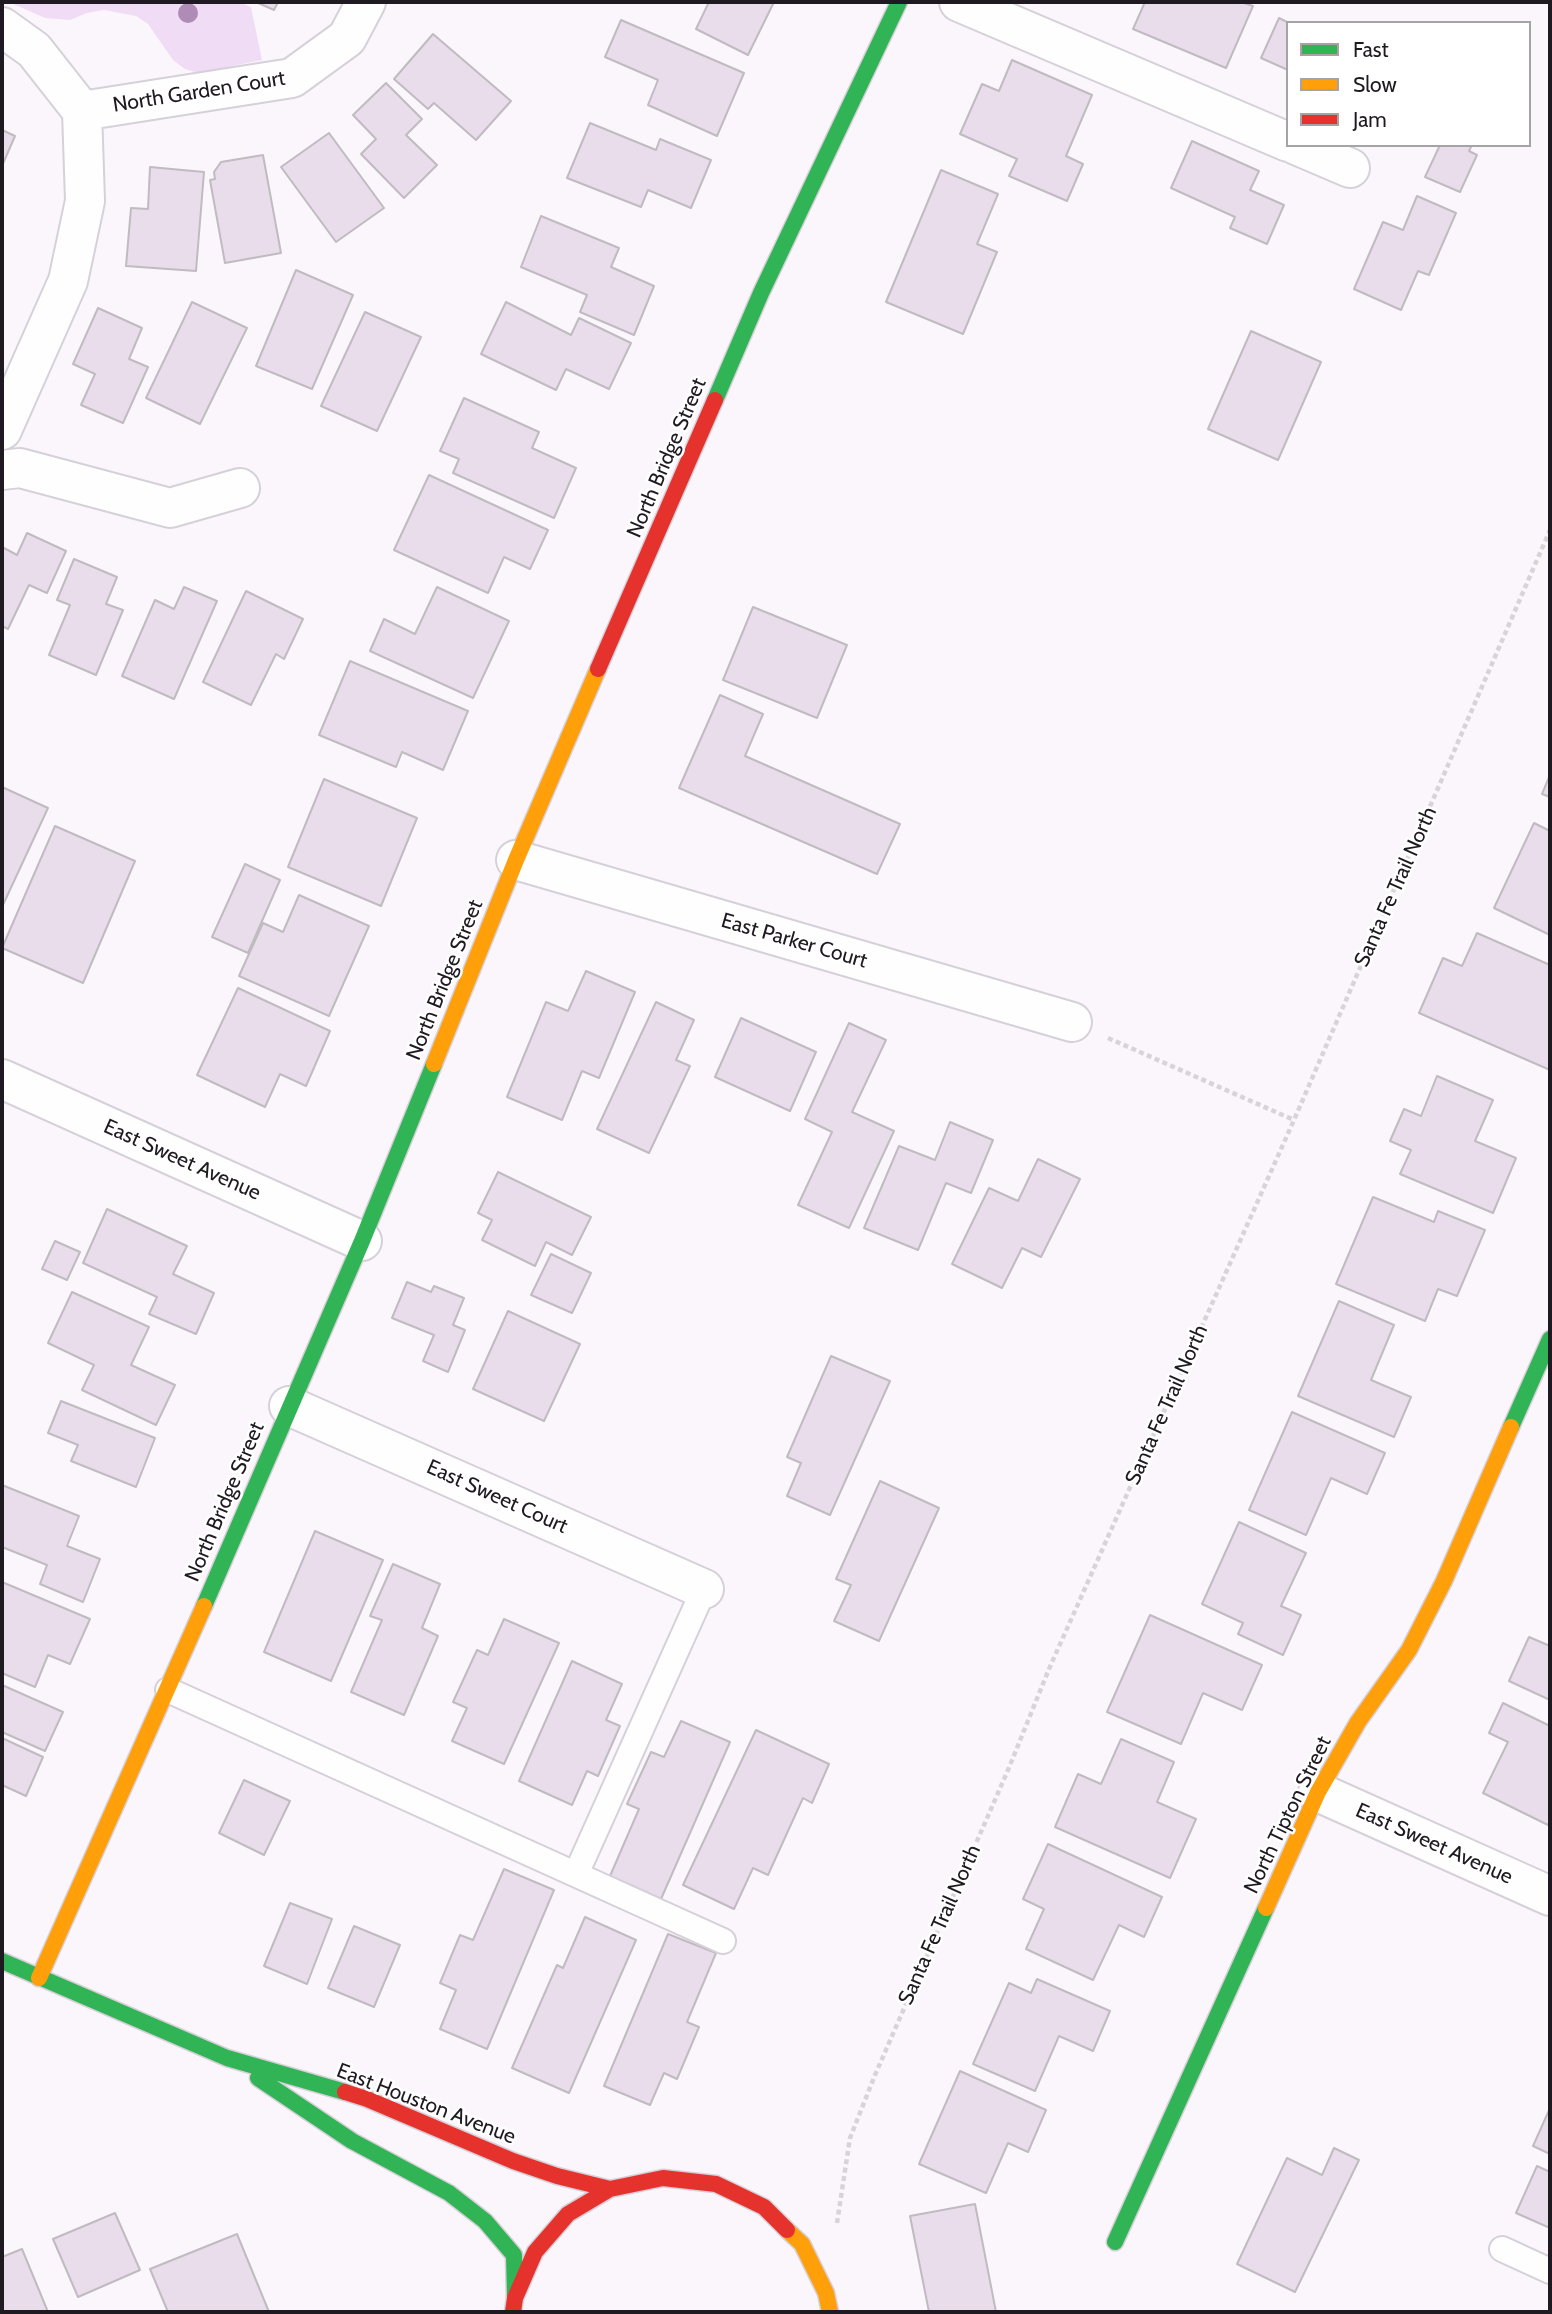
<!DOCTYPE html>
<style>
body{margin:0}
#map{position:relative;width:1552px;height:2314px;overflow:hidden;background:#fbf6fc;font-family:Cabin,sans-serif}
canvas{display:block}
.frame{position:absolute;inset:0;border:4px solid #1f1921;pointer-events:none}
.legend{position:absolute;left:1286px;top:21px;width:245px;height:126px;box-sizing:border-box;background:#fff;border:2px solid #a5a3a6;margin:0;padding:9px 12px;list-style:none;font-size:21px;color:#1f1921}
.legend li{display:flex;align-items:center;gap:14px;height:35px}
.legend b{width:35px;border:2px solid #a5a3a6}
</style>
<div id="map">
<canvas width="1552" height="2314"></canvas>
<div class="frame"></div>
<ul class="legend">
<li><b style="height:9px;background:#30b455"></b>Fast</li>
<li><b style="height:9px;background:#ff9f0a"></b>Slow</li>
<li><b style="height:9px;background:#e5322d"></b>Jam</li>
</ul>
</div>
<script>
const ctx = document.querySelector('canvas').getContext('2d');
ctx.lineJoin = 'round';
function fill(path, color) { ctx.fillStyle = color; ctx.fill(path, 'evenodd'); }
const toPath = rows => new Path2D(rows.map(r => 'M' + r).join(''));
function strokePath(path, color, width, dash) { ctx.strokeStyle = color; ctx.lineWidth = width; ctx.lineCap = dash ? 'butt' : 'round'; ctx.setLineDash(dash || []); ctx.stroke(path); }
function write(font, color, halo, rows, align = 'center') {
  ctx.font = font + ' Cabin,sans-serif'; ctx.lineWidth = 5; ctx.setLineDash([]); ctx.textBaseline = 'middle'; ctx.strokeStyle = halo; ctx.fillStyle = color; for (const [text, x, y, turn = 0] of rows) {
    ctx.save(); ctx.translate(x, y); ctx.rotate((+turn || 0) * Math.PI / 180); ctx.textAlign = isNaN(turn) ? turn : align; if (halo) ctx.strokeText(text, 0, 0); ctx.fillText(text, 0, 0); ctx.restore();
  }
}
fill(toPath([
 [9,2,239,2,251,7,262,60,198,73,185,69,173,60,148,24,136,16,104,10,87,13,70,20,45,18]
]), '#f1dcf6');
const building = toPath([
 [256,2,278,2,274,10,256,2],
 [709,2,774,2,748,55,696,29,709,2],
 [1145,2,1241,2,1253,6,1226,68,1133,29,1145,2],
 [1279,18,1289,23,1288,70,1261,58,1279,18],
 [621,20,744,73,717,136,648,105,658,80,605,57,621,20],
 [433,34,511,101,476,140,434,103,428,109,394,79,433,34],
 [1012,60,1092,95,1066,156,1083,164,1067,201,1009,176,1017,159,960,134,982,84,999,91,1012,60],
 [386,83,422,119,406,135,437,165,404,198,361,154,376,139,353,115,386,83],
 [590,123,656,150,660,139,711,160,691,208,648,190,641,207,567,178,590,123],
 [2,130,15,136,2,166,2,130],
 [329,133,384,208,336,242,281,167,329,133],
 [1192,141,1259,171,1250,190,1284,205,1267,244,1230,228,1235,217,1171,188,1192,141],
 [1440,145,1472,145,1469,151,1477,155,1460,192,1425,177,1440,145],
 [263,155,281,253,225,263,210,180,215,179,214,172,221,162,263,155],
 [150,167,204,172,196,271,126,266,131,208,148,209,150,167],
 [941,170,998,194,977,244,997,252,963,334,886,302,941,170],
 [1417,196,1456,213,1429,275,1418,271,1401,310,1354,289,1383,222,1403,230,1417,196],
 [541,216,619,248,611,267,654,286,634,335,580,312,587,295,521,267,541,216],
 [296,270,353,295,312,389,256,366,296,270],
 [192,302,247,328,200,424,146,398,192,302],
 [506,302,571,335,579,318,631,343,609,389,566,369,556,390,481,354,506,302],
 [98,308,142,328,129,359,148,367,123,423,81,405,95,374,73,364,98,308],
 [365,312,421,337,377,431,321,406,365,312],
 [1251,331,1321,362,1278,460,1208,429,1251,331],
 [464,398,539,432,532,448,576,468,554,518,453,473,459,459,440,451,464,398],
 [429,475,548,530,530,569,504,557,488,593,394,550,429,475],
 [27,533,66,551,47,593,29,585,8,629,2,626,2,547,17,555,27,533],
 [74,559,117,577,106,604,123,610,96,675,49,655,70,605,57,600,74,559],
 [184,587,217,601,174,699,122,676,155,600,174,609,184,587],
 [437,587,509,621,473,698,370,651,384,619,415,634,437,587],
 [246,591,303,619,284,659,276,654,251,705,203,682,246,591],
 [753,607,847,645,817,718,723,680,753,607],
 [350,661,468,711,443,770,402,752,396,767,319,735,350,661],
 [720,695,763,714,745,756,900,824,877,874,679,788,720,695],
 [1550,775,1550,797,1542,794,1550,775],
 [324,779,417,818,381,906,288,867,324,779],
 [2,787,48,808,2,907,2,787],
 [1534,823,1550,831,1550,935,1494,908,1534,823],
 [55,826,135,861,83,983,2,948,55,826],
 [245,864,280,880,248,953,212,937,245,864],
 [299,895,369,926,329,1016,239,976,263,923,283,932,299,895],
 [1477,933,1550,965,1550,1070,1419,1013,1443,958,1462,966,1477,933],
 [586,971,635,992,599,1078,582,1071,562,1120,507,1097,546,1002,568,1011,586,971],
 [238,988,330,1031,306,1086,280,1074,265,1107,197,1075,238,988],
 [656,1002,694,1020,676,1060,690,1066,649,1153,597,1129,656,1002],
 [741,1018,816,1052,790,1111,715,1077,741,1018],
 [849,1023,886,1040,852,1112,894,1131,849,1228,798,1205,832,1132,805,1119,849,1023],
 [1437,1076,1493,1100,1475,1141,1516,1158,1493,1213,1400,1174,1411,1150,1390,1141,1404,1109,1421,1116,1437,1076],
 [950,1122,993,1140,971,1193,946,1183,918,1250,864,1228,899,1146,935,1160,950,1122],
 [1038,1159,1080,1179,1041,1257,1022,1248,1002,1288,952,1264,989,1188,1018,1201,1038,1159],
 [498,1172,591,1217,572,1255,546,1242,535,1266,482,1240,492,1220,478,1213,498,1172],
 [1373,1197,1434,1222,1438,1211,1485,1230,1457,1296,1438,1289,1425,1321,1336,1284,1373,1197],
 [107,1209,187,1246,173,1274,214,1293,196,1334,149,1314,157,1297,83,1263,107,1209],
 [55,1241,80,1252,67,1280,42,1269,55,1241],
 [551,1254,591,1273,572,1313,531,1295,551,1254],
 [407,1282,431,1292,434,1286,464,1298,453,1325,465,1330,448,1372,423,1361,434,1335,392,1318,407,1282],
 [72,1292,149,1327,131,1365,175,1385,156,1425,82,1390,94,1365,48,1343,72,1292],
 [1339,1301,1394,1325,1371,1380,1411,1397,1394,1437,1298,1396,1339,1301],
 [508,1311,580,1344,544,1421,473,1389,508,1311],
 [831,1356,890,1381,830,1515,787,1496,801,1463,787,1457,831,1356],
 [61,1401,155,1438,136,1487,71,1461,78,1445,48,1433,61,1401],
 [1292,1412,1385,1453,1367,1494,1331,1478,1306,1535,1249,1510,1292,1412],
 [880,1481,939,1508,879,1641,834,1621,851,1585,836,1579,880,1481],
 [2,1485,79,1516,67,1546,100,1559,83,1602,40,1584,47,1565,2,1547,2,1485],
 [1239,1522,1306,1553,1281,1606,1301,1615,1283,1655,1238,1634,1243,1623,1202,1604,1239,1522],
 [315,1531,383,1560,331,1681,264,1652,315,1531],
 [393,1564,440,1584,422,1628,438,1636,404,1715,351,1692,382,1620,370,1616,393,1564],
 [2,1582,90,1619,70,1664,48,1655,35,1687,2,1673,2,1582],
 [1150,1615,1262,1665,1242,1710,1203,1693,1181,1744,1107,1712,1150,1615],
 [504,1619,559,1643,504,1764,452,1741,467,1708,453,1702,477,1650,488,1655,504,1619],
 [1529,1637,1550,1646,1550,1700,1509,1681,1529,1637],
 [572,1661,622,1684,606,1720,620,1726,598,1776,587,1771,572,1805,519,1781,572,1661],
 [2,1685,63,1712,45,1751,2,1732,2,1685],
 [1503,1703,1550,1726,1550,1820,1548,1825,1483,1793,1508,1742,1489,1733,1503,1703],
 [681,1721,730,1742,661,1899,610,1876,639,1809,627,1804,651,1752,664,1757,681,1721],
 [756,1730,829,1764,812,1803,803,1798,768,1875,753,1868,734,1909,683,1885,756,1730],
 [2,1738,43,1757,26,1796,2,1785,2,1738],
 [1121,1739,1174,1762,1157,1802,1196,1819,1170,1878,1055,1827,1078,1774,1101,1784,1121,1739],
 [244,1780,290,1801,264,1855,219,1833,244,1780],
 [1048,1844,1162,1897,1144,1937,1119,1925,1093,1980,1026,1949,1044,1909,1023,1899,1048,1844],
 [504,1869,554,1890,487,2049,440,2029,456,1990,440,1983,460,1935,473,1940,504,1869],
 [290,1903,332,1919,307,1984,264,1966,290,1903],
 [585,1917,636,1940,569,2093,512,2068,557,1965,563,1968,585,1917],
 [354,1926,400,1945,374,2007,328,1988,354,1926],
 [668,1934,716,1953,687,2022,699,2027,677,2079,664,2073,650,2105,604,2086,668,1934],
 [1037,1979,1110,2011,1093,2051,1059,2036,1035,2091,973,2064,1009,1983,1031,1993,1037,1979],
 [960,2071,1046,2110,1028,2152,1008,2143,986,2193,919,2164,960,2071],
 [1550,2108,1550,2154,1533,2146,1550,2108],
 [1334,2148,1359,2160,1295,2292,1237,2264,1287,2158,1322,2175,1334,2148],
 [1537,2166,1550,2172,1550,2228,1516,2213,1537,2166],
 [975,2204,996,2312,929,2312,910,2216,975,2204],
 [115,2213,140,2270,78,2297,53,2239,115,2213],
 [237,2234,269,2312,168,2312,150,2269,237,2234],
 [22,2249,48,2312,2,2312,2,2257,22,2249]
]);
fill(building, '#e9ddec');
strokePath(building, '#c0bac1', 2);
const lane = toPath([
 [168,1690,723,1941],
 [576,1874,704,1589],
 [1502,2249,1550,2271]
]);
const street = toPath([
 [959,2,1288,142],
 [2,27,34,50,82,111],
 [82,111,292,78,347,38,366,2],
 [1296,145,1350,168],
 [2,430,68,281,85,201,82,111],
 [2,470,20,468,170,508,240,488],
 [516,860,1072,1022],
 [2,1079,362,1241],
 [289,1406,704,1589],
 [1318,1792,1550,1896]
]);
const fast = toPath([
 [715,400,761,293,899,2],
 [1511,1427,1550,1339],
 [204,1606,362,1241,434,1064],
 [2,1961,227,2058,345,2092],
 [258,2078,352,2141,449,2193,485,2221,514,2255,515,2297],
 [1115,2242,1266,1908]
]);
const slow = toPath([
 [434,1064,516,860,598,669],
 [1266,1908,1318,1792,1358,1722,1409,1650,1444,1581,1511,1427],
 [39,1978,204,1606],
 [787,2230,802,2244,826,2293,830,2312]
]);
const jam = toPath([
 [598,669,715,400],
 [345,2092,367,2099,513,2161,557,2176,610,2189],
 [513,2312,515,2298,535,2252,568,2214,610,2189,663,2178,716,2184,764,2207,787,2230]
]);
strokePath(lane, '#d6d0d8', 28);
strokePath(street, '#d6d0d8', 42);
strokePath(fast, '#d6d0d8', 19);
strokePath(slow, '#d6d0d8', 19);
strokePath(jam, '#d6d0d8', 19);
strokePath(toPath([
 [1108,1038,1294,1120],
 [837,2223,850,2138,875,2075,1008,1770,1049,1669,1294,1120,1550,530]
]), '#d6d4d7', 4.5, [5, 3.5]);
strokePath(lane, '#fefeff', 24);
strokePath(street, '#fefeff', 38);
strokePath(fast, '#30b455', 16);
strokePath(slow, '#ff9f0a', 16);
strokePath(jam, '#e5322d', 16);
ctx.fillStyle = '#ae8cb6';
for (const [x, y] of [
 [188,13]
]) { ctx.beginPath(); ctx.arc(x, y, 10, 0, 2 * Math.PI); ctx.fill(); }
write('21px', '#1f1921', '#fff', [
 ["North Garden Court",199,92,-9],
 ["North Bridge Street",667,458,-67],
 ["Santa Fe Trail North",1396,887,-66],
 ["East Parker Court",794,941,16],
 ["North Bridge Street",445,980,-68],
 ["East Sweet Avenue",182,1160,24],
 ["Santa Fe Trail North",1167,1405,-66],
 ["East Sweet Court",497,1497,24],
 ["North Bridge Street",225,1502,-67],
 ["North Tipton Street",1288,1815,-64],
 ["East Sweet Avenue",1434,1844,24],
 ["Santa Fe Trail North",940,1925,-66],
 ["East Houston Avenue",426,2104,21]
]);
</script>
